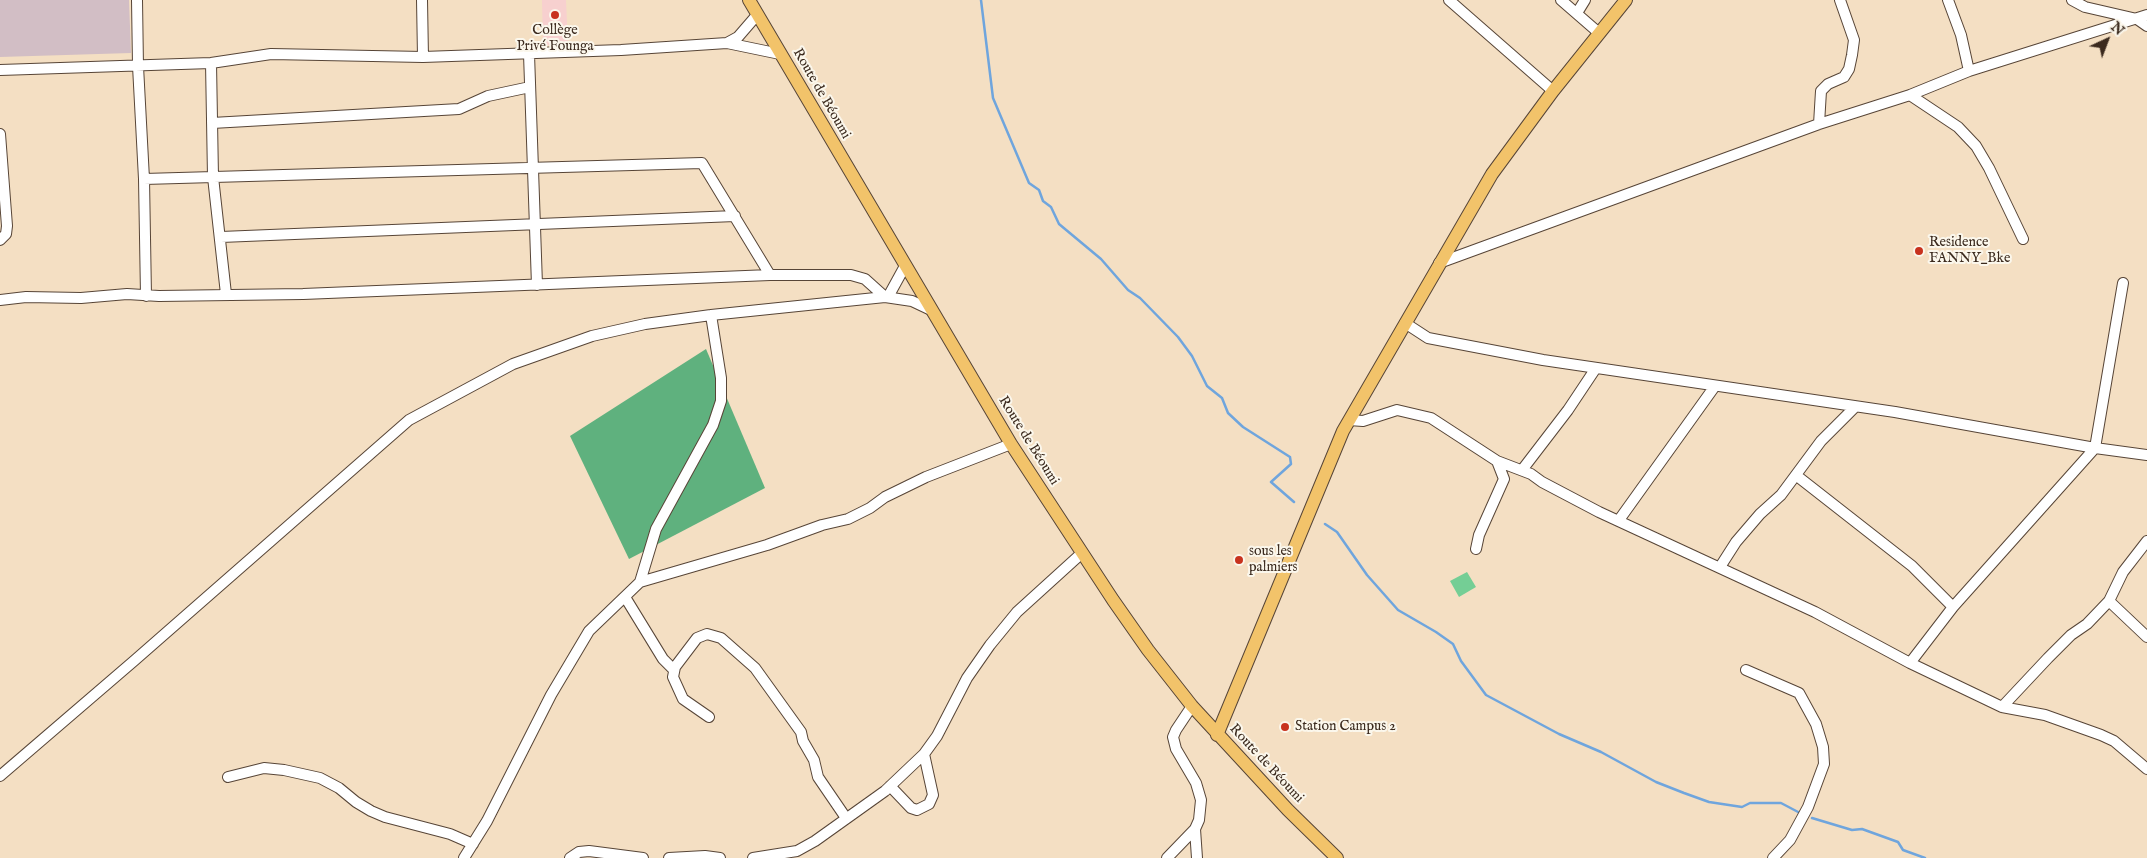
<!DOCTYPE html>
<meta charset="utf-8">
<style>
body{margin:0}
#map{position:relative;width:2147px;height:858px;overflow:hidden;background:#f4dfc3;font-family:"IM FELL English",serif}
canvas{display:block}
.north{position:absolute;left:2082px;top:15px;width:50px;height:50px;-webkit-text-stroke:4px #fbf7ec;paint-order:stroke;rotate:43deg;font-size:14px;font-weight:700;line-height:20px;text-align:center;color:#3b2a1e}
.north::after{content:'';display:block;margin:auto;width:18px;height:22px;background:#3b2a1e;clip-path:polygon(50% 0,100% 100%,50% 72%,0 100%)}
</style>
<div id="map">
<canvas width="2147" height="858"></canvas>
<div class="north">N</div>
</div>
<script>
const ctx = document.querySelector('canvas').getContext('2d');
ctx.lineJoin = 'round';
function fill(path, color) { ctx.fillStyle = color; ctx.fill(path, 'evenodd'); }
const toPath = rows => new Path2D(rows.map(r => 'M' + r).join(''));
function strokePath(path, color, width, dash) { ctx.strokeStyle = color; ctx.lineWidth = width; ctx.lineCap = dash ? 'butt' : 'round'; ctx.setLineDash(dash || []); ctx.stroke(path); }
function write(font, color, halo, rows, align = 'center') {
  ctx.font = font + ' "IM FELL English",serif'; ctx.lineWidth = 4; ctx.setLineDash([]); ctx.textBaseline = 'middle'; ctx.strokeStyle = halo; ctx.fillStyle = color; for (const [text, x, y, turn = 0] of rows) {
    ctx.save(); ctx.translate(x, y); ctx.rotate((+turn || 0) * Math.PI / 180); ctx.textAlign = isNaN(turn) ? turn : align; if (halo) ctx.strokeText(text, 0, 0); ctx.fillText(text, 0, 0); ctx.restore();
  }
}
fill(toPath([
 [542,0,566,0,568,45,543,45]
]), '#f7d0cf');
fill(toPath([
 [0,0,129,0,131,53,0,57]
]), '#d2bec5');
fill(toPath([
 [1467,572,1476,587,1459,597,1450,581]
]), '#74ce95');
fill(toPath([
 [706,349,765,488,629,559,570,436]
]), '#5fb17e');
strokePath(toPath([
 [981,0,993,98,1029,183,1039,190,1043,201,1051,207,1059,224,1101,259,1128,290,1140,298,1178,337,1192,356,1207,386,1222,398,1228,413,1243,427,1290,457,1291,464,1271,482,1294,502],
 [1325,524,1337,532,1367,575,1398,610,1436,632,1453,644,1461,661,1486,695,1559,734,1601,752,1656,782,1684,793,1709,802,1742,807,1750,803,1781,803,1800,813],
 [1812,818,1852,830,1862,829,1898,842,1903,850,1925,858]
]), '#6fa5dd', 2.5);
const minor = toPath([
 [137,0,138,66,144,179,146,296],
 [422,0,423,57],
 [1449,0,1553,91],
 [1561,0,1599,33],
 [1948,0,1961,35,1969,71],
 [2072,0,2085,7,2137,19,2147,26],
 [1577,13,1585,0],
 [727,43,738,37,757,15],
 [529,54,537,285],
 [211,63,213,177,226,294],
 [0,70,211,63,271,54,423,57,621,50,727,43,780,54],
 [1910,95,1958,127,1976,146,1989,168,2023,239],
 [212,123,459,109,488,96,530,87],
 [1819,124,1821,91,1828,84,1844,77,1849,69,1852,55,1854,40,1840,0],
 [0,134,7,226,6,234,0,240],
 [144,179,702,163,770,275],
 [221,237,735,216],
 [1439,263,1819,124,1910,95,1969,71,2147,15],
 [888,297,905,266],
 [0,300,26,297,81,298,127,294,159,296,303,294,770,275,851,275,865,279,885,297],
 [1405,323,1428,338,1543,360,1895,412,2095,448,2147,455],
 [1349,420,1363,421,1397,410,1431,418,1497,461,1504,479,1479,535,1476,549],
 [1497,461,1531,474,1542,482,1599,512,1815,612,1910,663,2002,707,2045,715,2101,735,2114,741,2147,769],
 [1522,470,1568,410,1596,368],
 [1797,476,1912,566,1953,607],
 [1619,520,1715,386],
 [1720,567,1736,542,1760,514,1781,495,1821,441,1855,407],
 [640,582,656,529,713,425,721,401,721,378,711,315],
 [625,597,663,659,674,670],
 [2109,601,2147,637],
 [1910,663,1953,607,2095,448,2123,283],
 [1746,670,1799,693,1816,724,1823,747,1824,764,1808,807,1790,840,1773,858],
 [2002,707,2048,658,2071,635,2087,624,2109,601,2123,572,2147,541],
 [709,717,683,699,673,677,675,667,697,638,707,634,721,638,755,668,801,732,803,741,814,760,818,777,846,818],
 [0,776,135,660,409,420,513,364,592,336,645,324,711,315,885,297,912,301,931,310],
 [228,777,264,768,284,770,320,778,339,788,356,802,371,811,385,817,450,834,473,844],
 [890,786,911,808,917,810,929,804,933,795,924,754],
 [1195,829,1197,858],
 [464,858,487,821,551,695,589,631,640,582,767,545,822,525,848,519,870,508,885,497,926,477,1011,444],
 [570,858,579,852,589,851,643,858],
 [669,858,705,856,720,858],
 [753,858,797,851,815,841,885,791,924,754,937,736,967,678,990,645,1017,612,1082,553],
 [1167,858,1195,829,1199,820,1201,800,1196,783,1176,749,1173,737,1176,730,1192,706]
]);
const major = toPath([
 [749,0,1011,444,1113,600,1148,650,1192,706,1288,810,1337,858],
 [1217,735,1343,431,1492,174,1553,91,1626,0]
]);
strokePath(minor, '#574537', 12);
strokePath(major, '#574537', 14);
strokePath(minor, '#fff', 10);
strokePath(major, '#f2c36a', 12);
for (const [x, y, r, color] of [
 [555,15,5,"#c8321e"],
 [1919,251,5,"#c8321e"],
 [1239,560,5,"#c8321e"],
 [1285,727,5,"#c8321e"]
]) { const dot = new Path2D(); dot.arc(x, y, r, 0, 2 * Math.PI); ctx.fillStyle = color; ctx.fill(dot); strokePath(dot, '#fbf7ec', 2); }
write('14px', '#3b2a1e', '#fbf7ec', [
 ["Collège",555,31,"center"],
 ["Privé Founga",555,47,"center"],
 ["Residence",1929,243],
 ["FANNY_Bke",1929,259],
 ["sous les",1249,552],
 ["palmiers",1249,568],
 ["Station Campus 2",1295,727]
], 'left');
write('14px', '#3b2a1e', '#fbf7ec', [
 ["Route de Béoumi",821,94,60],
 ["Route de Béoumi",1028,441,58],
 ["Route de Béoumi",1266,764,47]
]);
</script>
